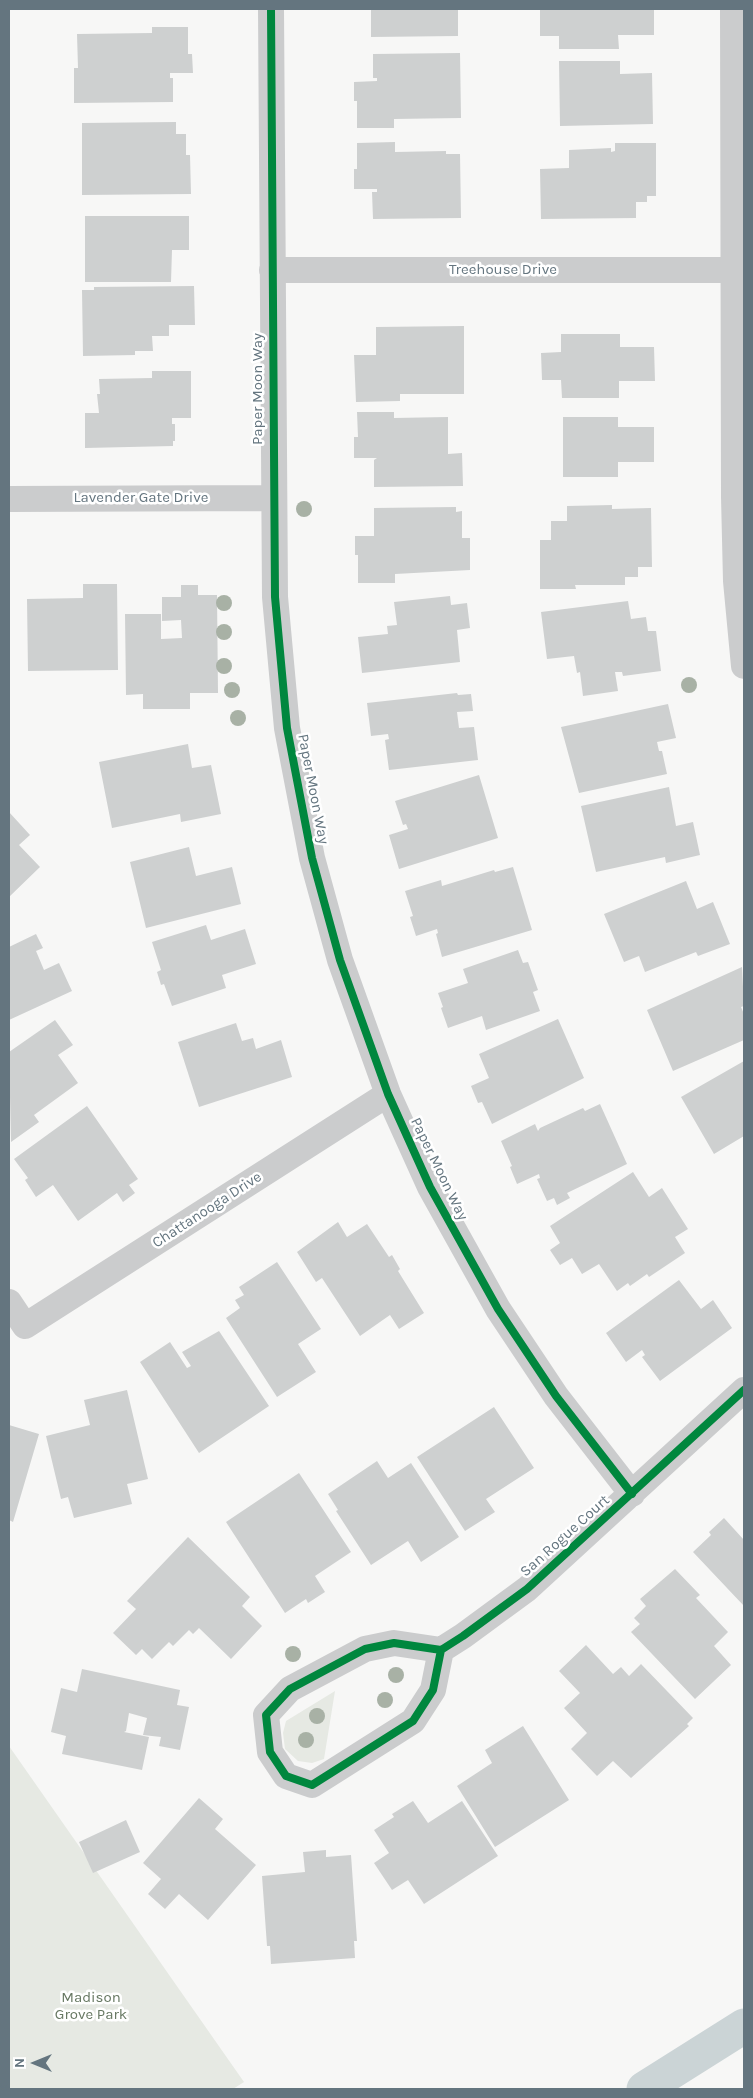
<!DOCTYPE html>
<style>
body{margin:0}
#map{position:relative;width:753px;height:2098px;overflow:hidden;background:#f7f7f6;font-family:Karla,sans-serif}
canvas{display:block}
.frame{position:absolute;inset:0;border:10px solid #64757f;pointer-events:none}
.north{position:absolute;left:10px;top:2038px;width:50px;height:50px;-webkit-text-stroke:4px #fff;paint-order:stroke;rotate:270deg;font-size:14px;font-weight:700;line-height:20px;text-align:center;color:#64757f}
.north::after{content:'';display:block;margin:auto;width:18px;height:22px;background:#64757f;clip-path:polygon(50% 0,100% 100%,50% 72%,0 100%)}
</style>
<div id="map">
<canvas width="753" height="2098"></canvas>
<div class="frame"></div>
<div class="north">N</div>
</div>
<script>
const ctx = document.querySelector('canvas').getContext('2d');
ctx.lineJoin = 'round';
function fill(path, color) { ctx.fillStyle = color; ctx.fill(path, 'evenodd'); }
const toPath = rows => new Path2D(rows.map(r => 'M' + r).join(''));
function strokePath(path, color, width, dash) { ctx.strokeStyle = color; ctx.lineWidth = width; ctx.lineCap = dash ? 'butt' : 'round'; ctx.setLineDash(dash || []); ctx.stroke(path); }
function write(font, color, halo, rows, align = 'center') {
  ctx.font = font + ' Karla,sans-serif'; ctx.lineWidth = 5; ctx.setLineDash([]); ctx.textBaseline = 'middle'; ctx.strokeStyle = halo; ctx.fillStyle = color; for (const [text, x, y, turn = 0] of rows) {
    ctx.save(); ctx.translate(x, y); ctx.rotate((+turn || 0) * Math.PI / 180); ctx.textAlign = isNaN(turn) ? turn : align; if (halo) ctx.strokeText(text, 0, 0); ctx.fillText(text, 0, 0); ctx.restore();
  }
}
fill(toPath([
 [335,1691,324,1759,312,1763,298,1761,285,1749,283,1733,286,1721],
 [9,1746,244,2082,233,2089,9,2089]
]), '#e6e9e3');
strokePath(toPath([
 [644,2089,744,2026]
]), '#cbd4d6', 35);
fill(toPath([
 [371,9,458,9,458,36,371,37],
 [540,9,654,9,654,35,618,35,619,49,559,49,559,36,540,36],
 [152,27,188,27,188,54,192,54,193,73,170,73,170,78,173,78,173,102,74,103,74,68,78,68,77,34,152,33],
 [460,53,461,118,394,119,394,128,357,128,357,101,354,101,354,82,377,81,377,78,373,78,373,54],
 [559,61,620,61,620,74,652,73,653,124,560,126],
 [176,122,176,134,186,134,186,155,190,155,191,194,82,195,82,123],
 [395,142,395,152,446,151,446,154,460,154,461,218,373,219,372,192,377,192,377,189,354,189,354,169,357,169,357,143],
 [615,143,656,143,656,196,647,196,647,202,636,202,636,218,541,219,540,169,569,168,569,150,611,148,611,152,615,151],
 [85,216,189,216,189,250,172,250,171,282,85,282],
 [194,286,195,325,169,325,169,336,152,336,153,351,135,351,135,355,83,356,82,290,94,290,94,287],
 [464,326,464,394,400,394,400,401,356,402,354,355,376,355,376,327],
 [561,334,620,334,620,347,654,347,655,381,619,381,619,398,562,398,561,380,542,380,541,353,561,352],
 [152,371,191,371,191,418,172,418,172,424,175,424,175,441,173,441,173,446,85,448,85,413,99,413,97,394,100,394,99,379,152,378],
 [357,412,394,412,394,418,448,417,448,454,462,453,463,486,374,487,374,460,377,458,354,458,354,437,358,437],
 [563,417,618,417,618,427,654,427,654,462,618,462,618,477,563,477],
 [612,505,612,509,651,508,652,567,638,567,638,577,625,577,625,585,575,585,576,589,540,589,540,540,551,540,551,521,567,521,567,506],
 [456,507,456,512,462,511,462,538,470,538,470,570,395,574,395,583,358,583,358,555,355,555,355,536,374,536,374,508],
 [83,584,117,584,118,670,28,671,27,599,83,598],
 [181,585,198,585,198,595,217,595,218,693,190,693,190,709,143,709,143,694,126,695,125,614,161,614,161,639,182,638,181,620,162,621,162,597,181,597],
 [450,596,451,605,467,603,470,628,457,630,460,662,362,673,358,637,388,634,387,626,397,625,394,602],
 [628,601,631,619,646,617,648,631,656,631,661,671,623,676,622,672,615,672,618,691,583,696,580,672,577,673,574,656,547,659,541,612],
 [457,693,458,695,471,694,473,711,457,712,459,728,474,727,478,760,389,770,385,740,389,739,388,734,371,736,367,703],
 [668,704,676,738,657,742,659,751,662,751,667,774,579,793,561,727],
 [188,744,192,768,211,765,221,814,181,822,180,814,112,828,99,762],
 [479,775,498,838,399,869,389,835,408,829,406,824,403,825,395,801],
 [669,787,676,826,693,822,700,855,666,863,665,857,596,872,581,806],
 [9,812,30,835,19,845,40,867,9,897],
 [189,847,196,876,232,867,241,904,146,928,130,862],
 [513,867,532,930,442,957,436,934,438,933,437,929,416,936,410,917,413,916,405,891,441,880,442,886,494,870,495,872],
 [686,881,697,909,713,902,730,944,698,956,696,952,645,972,639,956,624,962,604,914],
 [206,925,211,940,245,929,256,964,222,975,226,988,172,1006,164,984,161,985,157,972,161,970,152,942],
 [36,934,43,948,36,951,44,970,59,963,72,991,9,1020,9,947],
 [518,950,523,963,528,962,538,990,533,992,540,1011,486,1030,482,1016,448,1028,441,1008,443,1007,438,993,468,983,463,969],
 [742,967,744,1006,741,1007,744,1014,744,1040,673,1071,647,1010],
 [558,1019,584,1078,492,1124,482,1102,478,1103,471,1086,489,1078,479,1054],
 [55,1020,73,1045,58,1055,78,1083,34,1115,39,1122,11,1142,9,1052],
 [236,1023,242,1041,253,1038,256,1049,281,1040,292,1077,199,1107,178,1042],
 [744,1061,744,1136,714,1154,681,1097],
 [600,1104,627,1164,567,1193,570,1198,557,1205,554,1198,547,1201,537,1179,540,1178,539,1174,517,1184,510,1167,512,1166,501,1141,535,1124,538,1131,540,1128,583,1108,585,1111],
 [87,1106,138,1179,129,1185,135,1193,123,1202,117,1193,78,1221,53,1185,36,1197,25,1180,28,1178,14,1159],
 [633,1172,649,1197,662,1188,688,1229,675,1237,685,1253,649,1277,647,1274,630,1286,628,1283,617,1291,599,1264,582,1274,572,1258,560,1265,550,1250,560,1243,550,1226],
 [338,1222,347,1237,367,1224,389,1257,392,1255,400,1269,398,1271,424,1313,399,1329,390,1315,360,1336,322,1278,316,1282,297,1252],
 [277,1262,321,1329,298,1344,316,1372,277,1397,226,1318,240,1308,235,1300,244,1295,239,1287],
 [679,1280,701,1309,713,1300,732,1328,660,1381,642,1357,645,1355,642,1350,626,1362,606,1333],
 [219,1331,269,1406,199,1453,140,1362,170,1342,187,1368,191,1366,182,1352],
 [127,1390,148,1479,127,1484,132,1504,74,1518,68,1497,61,1499,46,1436,90,1425,84,1400],
 [494,1407,534,1468,486,1499,495,1512,465,1531,417,1457],
 [9,1425,39,1434,13,1522,9,1520],
 [377,1461,388,1478,411,1463,459,1537,421,1562,408,1541,371,1565,336,1511,338,1510,328,1494],
 [299,1473,351,1552,315,1576,325,1592,308,1603,306,1599,285,1613,226,1522],
 [724,1518,744,1540,744,1606,693,1552,711,1535,709,1532],
 [188,1537,250,1597,242,1606,262,1626,231,1659,199,1628,193,1634,189,1630,173,1646,169,1642,152,1659,142,1649,136,1655,113,1633,136,1609,127,1601],
 [675,1569,700,1595,696,1598,728,1632,714,1646,731,1665,695,1699,631,1632,640,1624,634,1618,646,1606,640,1599],
 [586,1645,613,1674,621,1667,629,1676,641,1664,693,1718,687,1724,689,1726,631,1778,613,1761,597,1776,571,1749,587,1733,564,1708,580,1693,559,1671],
 [82,1669,180,1690,177,1705,189,1707,180,1750,159,1746,161,1737,143,1735,147,1718,129,1713,126,1731,124,1732,149,1737,142,1770,62,1754,66,1736,51,1732,61,1688,77,1692],
 [523,1726,569,1800,495,1847,457,1786,492,1763,485,1750],
 [199,1798,223,1819,215,1829,256,1865,208,1920,179,1894,165,1909,148,1894,161,1879,143,1863],
 [413,1801,428,1823,462,1801,498,1856,424,1904,408,1880,392,1890,374,1863,389,1853,374,1830,394,1817,392,1814],
 [126,1820,140,1852,93,1873,79,1842],
 [326,1850,326,1857,351,1855,357,1941,354,1941,355,1958,271,1964,270,1946,267,1946,262,1876,305,1872,303,1852]
]), '#ced0d0');
strokePath(toPath([
 [271,9,275,597,287,728,312,858,340,960,388,1094,430,1187,498,1309,556,1396,632,1494],
 [733,9,734,497,736,581,744,666],
 [272,270,733,270],
 [9,499,272,498],
 [9,1302,25,1326,388,1094],
 [441,1650,433,1690,413,1721,312,1785,286,1776,270,1752,266,1715,290,1689,365,1649,394,1643,441,1650,463,1636,527,1589,744,1390]
]), '#cbcccd', 26);
strokePath(toPath([
 [271,9,275,597,287,728,312,858,340,960,388,1094,430,1187,498,1309,556,1396,632,1494],
 [441,1650,433,1690,413,1721,312,1785,286,1776,270,1752,266,1715,290,1689,365,1649,394,1643,441,1650,463,1636,527,1589,744,1390]
]), '#00873e', 8);
ctx.fillStyle = '#a8b1a5';
for (const [x, y] of [
 [304,509],
 [224,603],
 [224,632],
 [224,666],
 [689,685],
 [232,690],
 [238,718],
 [293,1654],
 [396,1675],
 [385,1700],
 [317,1716],
 [306,1740]
]) { ctx.beginPath(); ctx.arc(x, y, 8, 0, 2 * Math.PI); ctx.fill(); }
write('15px', '#64757f', '#fff', [
 ["Treehouse Drive",503,270],
 ["Paper Moon Way",258,389,-90],
 ["Lavender Gate Drive",141,498],
 ["Paper Moon Way",313,789,79],
 ["Paper Moon Way",439,1169,64],
 ["Chattanooga Drive",207,1210,-33],
 ["San Rogue Court",565,1536,-42]
]);
write('15px', '#677862', '#fff', [
 ["Madison",91,1998],
 ["Grove Park",91,2015]
]);
</script>
